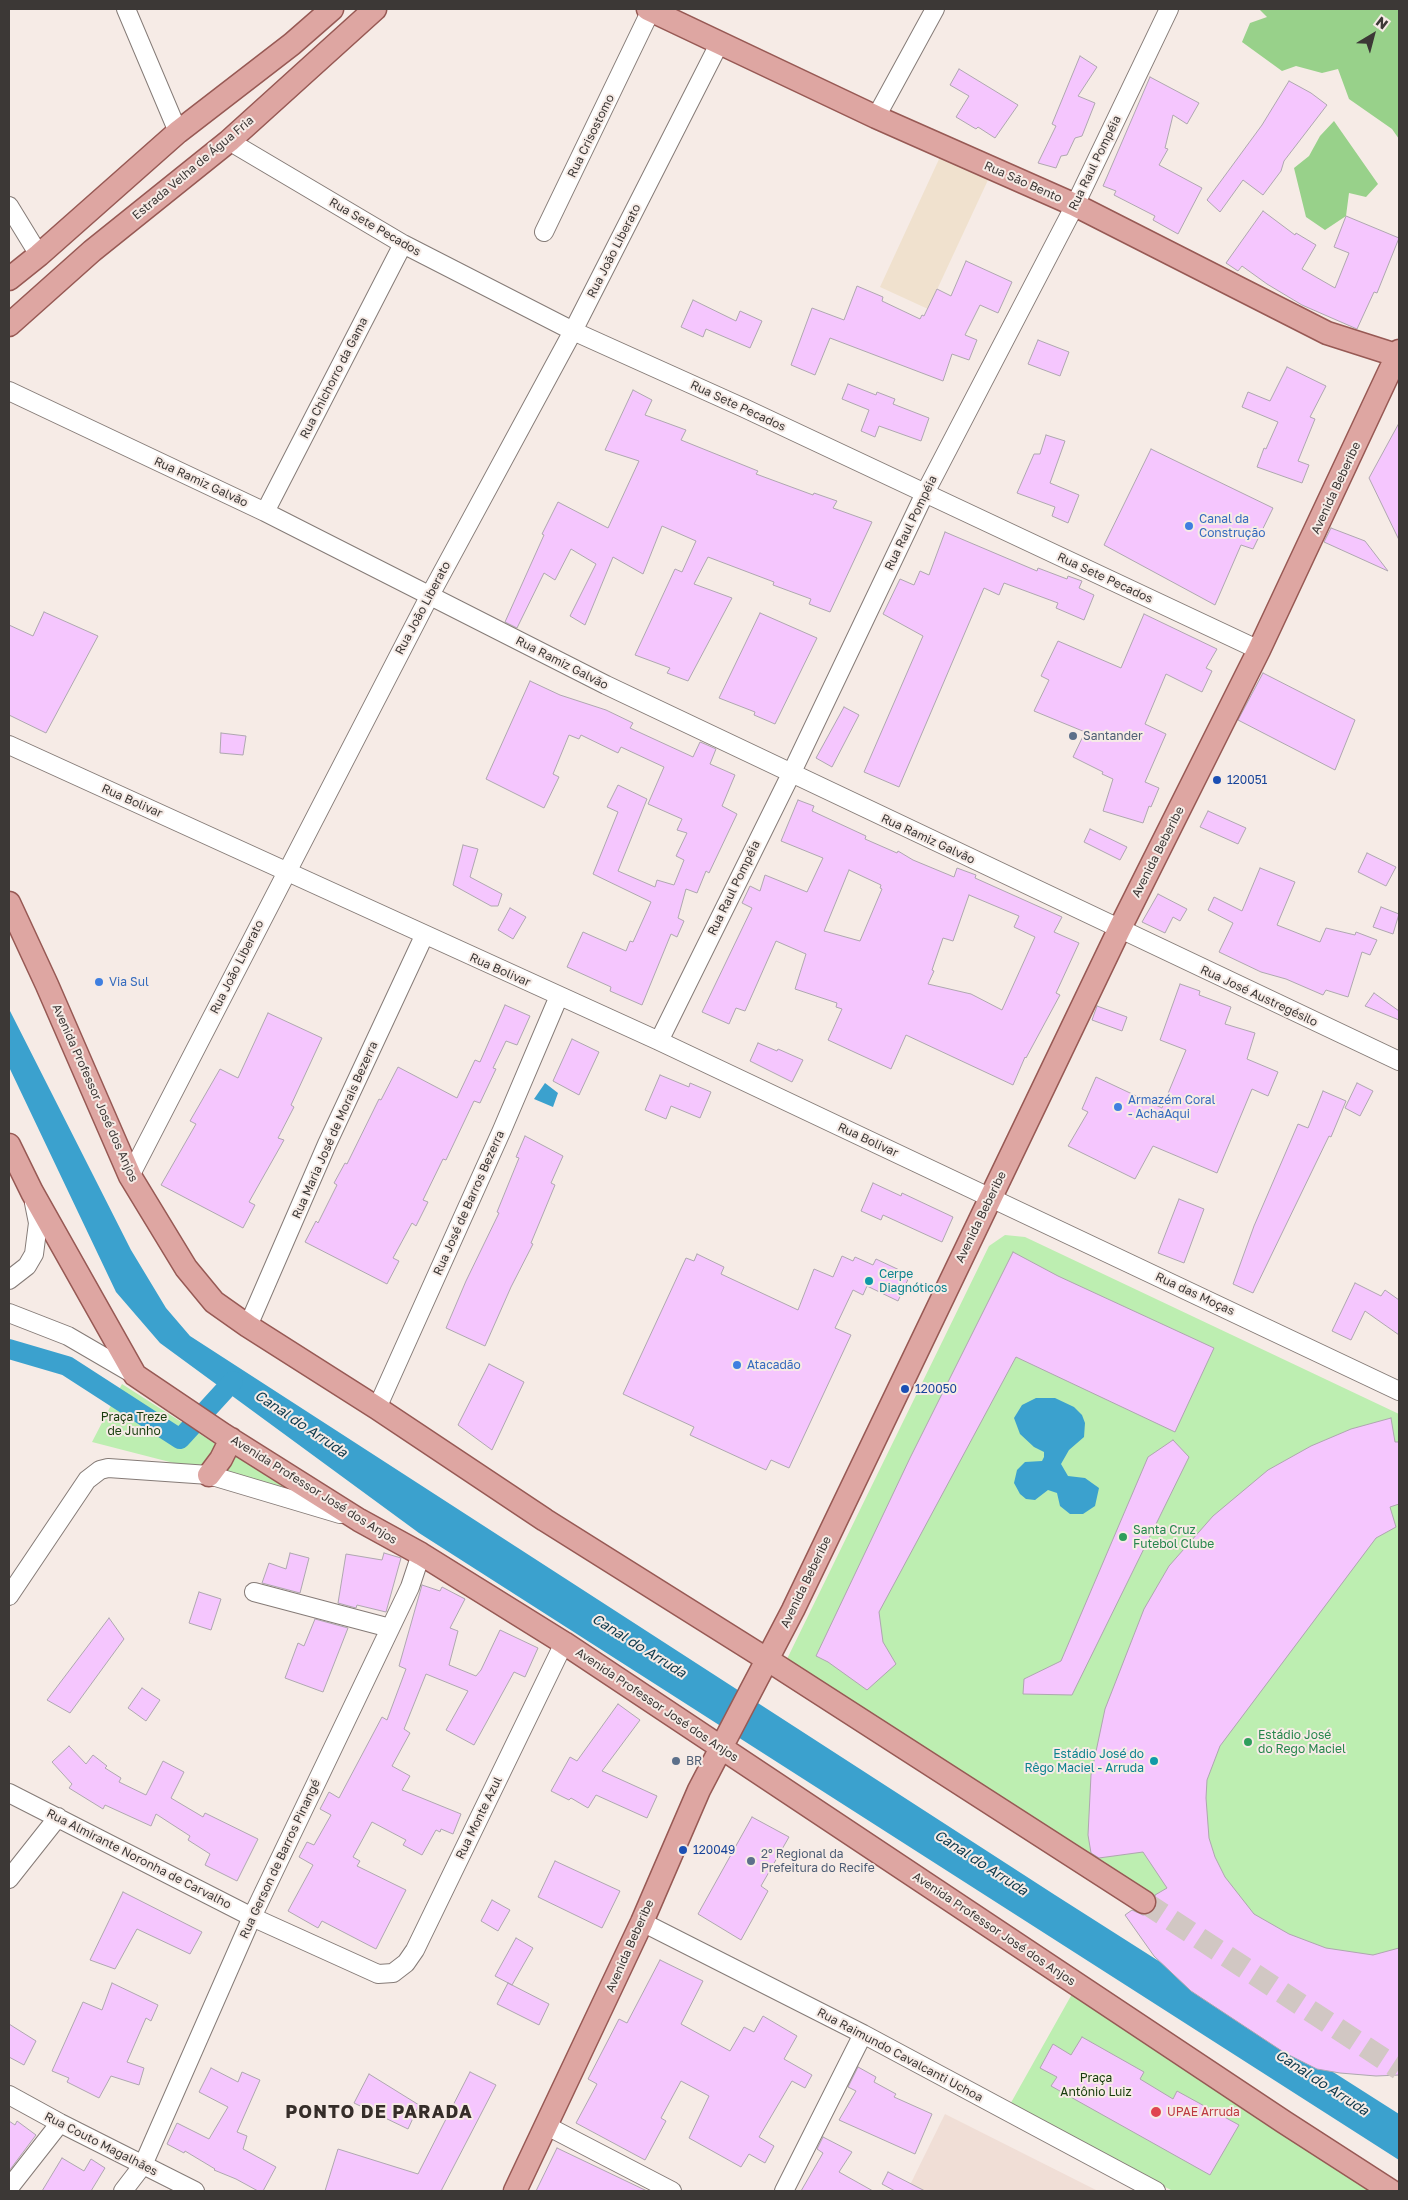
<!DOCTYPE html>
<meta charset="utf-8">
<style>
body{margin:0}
#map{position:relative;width:1408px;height:2200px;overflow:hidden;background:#f6ebe6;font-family:"Golos Text",sans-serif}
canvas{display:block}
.frame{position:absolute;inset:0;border:10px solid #3c3836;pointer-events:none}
.north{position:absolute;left:1348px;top:10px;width:50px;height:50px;-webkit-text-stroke:4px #f6ebe6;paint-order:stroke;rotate:37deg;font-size:14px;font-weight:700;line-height:20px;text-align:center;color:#3c3836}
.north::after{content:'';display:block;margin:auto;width:18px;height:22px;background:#3c3836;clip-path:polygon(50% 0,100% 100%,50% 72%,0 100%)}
</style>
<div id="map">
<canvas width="1408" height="2200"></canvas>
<div class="frame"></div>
<div class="north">N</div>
</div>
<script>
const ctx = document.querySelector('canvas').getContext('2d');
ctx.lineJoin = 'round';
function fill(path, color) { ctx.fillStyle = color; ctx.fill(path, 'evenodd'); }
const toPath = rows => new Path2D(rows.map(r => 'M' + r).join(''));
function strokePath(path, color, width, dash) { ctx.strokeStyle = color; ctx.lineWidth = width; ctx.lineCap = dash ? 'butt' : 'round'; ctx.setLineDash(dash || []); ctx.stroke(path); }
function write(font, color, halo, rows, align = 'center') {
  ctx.font = font + ' "Golos Text",sans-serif'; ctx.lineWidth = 4; ctx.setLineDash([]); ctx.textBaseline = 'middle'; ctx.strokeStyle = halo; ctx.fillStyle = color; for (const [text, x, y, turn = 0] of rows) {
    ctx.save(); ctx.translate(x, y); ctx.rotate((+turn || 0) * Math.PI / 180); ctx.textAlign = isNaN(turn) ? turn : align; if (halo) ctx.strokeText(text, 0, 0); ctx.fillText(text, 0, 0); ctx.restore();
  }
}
fill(toPath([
 [945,2114,1098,2191,907,2191]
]), '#f0ded6');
fill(toPath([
 [940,157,988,180,928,309,880,287]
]), '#f0e1ce');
fill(toPath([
 [1005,1235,1025,1237,1399,1414,1399,2075,1376,2076,1340,2073,1317,2069,1191,1991,1154,1956,1125,1915,1151,1897,787,1659,989,1246],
 [122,1384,214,1443,216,1449,214,1458,197,1469,92,1442],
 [230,1452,300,1494,222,1472],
 [1072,1994,1374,2191,1173,2191,1008,2108]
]), '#bdeeb1');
fill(toPath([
 [1259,9,1399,9,1399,139,1392,129,1349,99,1338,69,1322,73,1296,66,1282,71,1242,42,1250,23,1267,17],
 [1334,121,1378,184,1366,197,1349,193,1346,216,1325,230,1306,217,1294,168,1309,156,1320,136]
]), '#98d18a');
fill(toPath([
 [9,1009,131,1250,166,1308,190,1336,1055,1895,1399,2114,1399,2160,419,1533,160,1343,116,1292,9,1067],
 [545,1083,558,1093,553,1107,534,1099],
 [1036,1398,1055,1398,1074,1407,1082,1415,1085,1423,1084,1437,1069,1450,1061,1464,1068,1476,1085,1478,1099,1488,1095,1506,1083,1514,1070,1514,1060,1506,1057,1493,1048,1490,1035,1500,1026,1499,1020,1494,1014,1483,1017,1470,1025,1462,1042,1461,1044,1457,1044,1452,1034,1447,1020,1434,1014,1418,1022,1405]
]), '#3ba1ce');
strokePath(toPath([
 [9,1349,67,1366,180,1439,233,1381]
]), '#3ba1ce', 20);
const building = toPath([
 [1080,56,1097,67,1078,96,1095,103,1082,136,1075,138,1067,155,1061,156,1056,168,1038,163,1056,126,1052,124,1080,56],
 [959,69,1018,105,995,138,978,127,976,129,956,117,969,96,950,85,959,69],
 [1150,77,1199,103,1187,124,1173,115,1165,148,1168,149,1159,165,1202,188,1178,234,1153,220,1155,216,1114,195,1116,191,1103,186,1150,77],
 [1289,81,1311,93,1327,105,1284,161,1281,171,1263,195,1243,180,1220,212,1207,200,1262,125,1289,81],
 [1263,211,1295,235,1296,233,1316,245,1302,269,1335,288,1349,253,1334,247,1346,216,1399,238,1377,293,1374,292,1357,329,1302,305,1267,284,1242,266,1238,271,1226,263,1263,211],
 [966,261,1012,282,998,313,980,305,965,335,977,340,969,360,952,354,943,381,830,338,815,375,791,365,812,308,844,320,857,286,883,297,882,301,920,319,922,315,924,316,937,289,951,296,966,261],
 [693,300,736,321,740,311,762,321,750,348,706,329,703,337,681,327,693,300],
 [1038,340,1069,352,1060,376,1028,364,1038,340],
 [1287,367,1326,386,1310,417,1315,419,1298,461,1309,465,1302,483,1257,467,1264,448,1266,449,1278,422,1242,407,1248,392,1270,401,1287,367],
 [848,384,876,395,877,392,895,399,893,404,929,418,921,441,879,426,875,437,861,431,869,410,842,399,848,384],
 [633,390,652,400,645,415,686,430,681,440,758,471,756,474,813,495,814,493,837,501,833,508,872,522,830,612,809,604,811,599,773,585,774,582,708,557,694,584,732,598,688,681,667,673,670,668,635,655,675,569,682,572,696,541,662,526,643,574,613,557,585,625,570,616,596,564,571,549,555,580,544,573,517,628,505,622,544,535,542,534,558,502,608,528,639,461,605,450,633,390],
 [1399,423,1399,540,1369,478,1399,423],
 [1046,435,1065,441,1050,483,1079,495,1068,523,1052,516,1055,507,1017,493,1034,454,1040,454,1046,435],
 [1151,449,1273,508,1253,549,1241,545,1215,605,1104,545,1151,449],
 [1331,528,1365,541,1388,571,1324,542,1331,528],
 [945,532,1037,571,1038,568,1067,579,1068,576,1082,581,1079,588,1094,595,1084,620,1056,608,1058,603,1004,583,999,595,984,588,899,787,864,772,923,636,883,614,900,579,914,585,920,571,929,575,945,532],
 [44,612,98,636,46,733,9,715,9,625,33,636,44,612],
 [760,613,817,638,775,724,754,715,755,712,719,698,760,613],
 [1144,614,1217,649,1206,668,1212,671,1202,692,1166,674,1145,724,1166,734,1145,782,1159,788,1151,807,1149,806,1143,823,1103,811,1113,779,1102,774,1103,772,1073,757,1085,732,1034,711,1049,680,1041,676,1058,641,1121,668,1144,614],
 [1263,673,1355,720,1335,770,1238,720,1263,673],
 [530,681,560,695,606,710,633,723,630,728,693,757,700,742,705,744,716,749,710,764,735,775,722,806,737,814,709,873,706,871,697,893,686,889,678,918,684,921,677,937,671,934,642,1005,610,991,611,987,567,967,583,932,626,951,630,941,633,942,651,902,593,874,618,812,607,807,618,785,647,799,618,871,655,887,657,880,674,885,684,860,676,856,687,833,677,830,682,819,648,804,664,767,621,747,618,753,581,735,579,739,569,735,553,774,559,777,544,808,486,779,530,681],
 [844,707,859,715,832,767,816,758,844,707],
 [221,733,246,736,243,755,220,753,221,733],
 [798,800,814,806,812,811,866,836,865,839,897,853,898,851,913,860,954,877,957,868,976,875,975,878,1062,917,1054,932,1079,943,1056,993,1060,995,1026,1058,1025,1057,1013,1085,906,1035,891,1069,828,1040,842,1009,836,1007,837,1003,795,989,806,954,776,941,745,1011,736,1008,729,1024,702,1012,752,908,742,903,750,886,760,891,765,875,807,892,823,858,781,841,798,800],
 [849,870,881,885,880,888,882,889,860,941,824,931,849,870],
 [969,895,1019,916,1014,927,1035,937,1002,1010,971,994,928,984,934,971,932,970,943,938,953,941,969,895],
 [1208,811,1246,828,1238,844,1200,827,1208,811],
 [1090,829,1127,847,1120,860,1084,842,1090,829],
 [463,845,478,849,470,877,502,894,498,906,491,906,453,885,463,845],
 [1367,853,1396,867,1386,886,1358,872,1367,853],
 [1260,868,1295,882,1277,925,1320,942,1326,928,1355,935,1356,932,1377,940,1370,955,1362,952,1348,997,1326,990,1323,995,1286,979,1261,972,1219,952,1233,923,1208,910,1214,897,1242,911,1260,868],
 [1158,894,1187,909,1180,921,1173,917,1165,933,1142,922,1158,894],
 [1381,907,1399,914,1393,934,1373,927,1381,907],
 [510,908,526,917,513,939,498,930,510,908],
 [1180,984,1200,991,1199,995,1231,1007,1225,1024,1255,1033,1247,1059,1278,1072,1268,1096,1252,1089,1217,1173,1153,1146,1135,1179,1068,1146,1088,1112,1082,1109,1096,1077,1162,1108,1186,1050,1160,1040,1180,984],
 [1374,993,1399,1011,1399,1020,1365,1006,1374,993],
 [505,1005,530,1016,517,1045,506,1041,493,1068,496,1069,480,1103,474,1101,446,1160,443,1159,423,1200,428,1202,416,1226,412,1223,393,1258,399,1261,387,1284,305,1242,316,1221,318,1223,337,1185,334,1183,345,1163,347,1164,379,1099,381,1100,398,1067,457,1098,475,1060,480,1062,505,1005],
 [1097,1006,1127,1017,1122,1031,1092,1020,1097,1006],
 [268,1013,322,1038,291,1105,294,1107,278,1138,284,1140,249,1202,255,1205,243,1228,161,1185,196,1124,190,1121,220,1069,238,1078,268,1013],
 [572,1039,599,1052,579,1095,553,1081,572,1039],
 [758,1043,777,1051,778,1049,803,1060,792,1082,750,1061,758,1043],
 [660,1075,689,1087,690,1083,711,1092,700,1118,671,1106,666,1119,645,1110,660,1075],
 [1357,1083,1373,1091,1360,1116,1345,1108,1357,1083],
 [1323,1091,1346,1101,1331,1137,1329,1136,1253,1293,1233,1284,1254,1226,1298,1124,1308,1128,1323,1091],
 [525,1136,563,1156,551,1183,555,1185,531,1243,533,1244,511,1287,485,1346,446,1328,466,1281,499,1213,497,1212,519,1158,516,1157,525,1136],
 [873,1183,901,1196,902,1193,953,1217,942,1242,883,1215,881,1220,861,1211,873,1183],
 [1179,1199,1204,1209,1184,1263,1158,1253,1179,1199],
 [1013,1252,1058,1276,1214,1348,1175,1432,1016,1357,879,1612,883,1642,896,1664,867,1690,828,1662,816,1656,910,1458,1013,1252],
 [697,1254,724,1267,721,1274,798,1310,814,1269,833,1277,842,1256,853,1261,855,1257,873,1265,876,1259,910,1275,898,1301,867,1286,863,1295,853,1290,835,1328,851,1335,789,1468,771,1460,766,1470,690,1435,694,1427,623,1394,686,1258,694,1261,697,1254],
 [1355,1283,1381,1296,1385,1290,1399,1300,1399,1335,1365,1311,1351,1340,1332,1331,1355,1283],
 [489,1364,524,1382,492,1450,458,1425,489,1364],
 [1391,1418,1395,1442,1399,1442,1399,1504,1390,1507,1396,1527,1376,1538,1220,1746,1207,1780,1206,1798,1209,1838,1215,1857,1225,1877,1254,1914,1289,1934,1326,1948,1373,1955,1399,1948,1399,2075,1376,2076,1340,2073,1317,2069,1285,2053,1191,1991,1154,1956,1125,1915,1132,1910,1143,1915,1150,1913,1157,1903,1155,1895,1167,1888,1143,1852,1099,1858,1091,1853,1088,1835,1091,1775,1105,1709,1144,1609,1169,1566,1213,1516,1268,1470,1311,1446,1351,1429,1391,1418],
 [1173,1440,1189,1457,1072,1695,1023,1694,1024,1679,1061,1661,1148,1457,1173,1440],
 [290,1553,309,1558,300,1593,262,1583,269,1563,286,1569,290,1553],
 [384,1553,401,1558,386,1612,357,1605,356,1608,338,1603,346,1554,382,1560,384,1553],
 [422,1585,440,1591,442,1587,465,1599,450,1628,458,1631,449,1665,476,1676,481,1670,500,1630,538,1648,525,1677,514,1672,474,1745,446,1730,468,1691,426,1674,404,1729,410,1733,392,1766,410,1776,402,1790,461,1814,453,1834,441,1829,440,1832,436,1830,422,1855,403,1845,406,1840,372,1822,353,1857,360,1861,357,1866,406,1890,376,1949,322,1921,318,1928,288,1911,313,1865,299,1857,307,1842,314,1845,331,1815,320,1809,329,1792,339,1798,382,1717,387,1720,406,1669,399,1666,422,1585],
 [199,1592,221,1599,211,1630,189,1623,199,1592],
 [109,1618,124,1639,70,1713,47,1700,109,1618],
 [315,1619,348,1628,323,1692,285,1678,298,1643,304,1646,315,1619],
 [142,1688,160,1700,146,1721,128,1708,142,1688],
 [618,1704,640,1720,602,1771,657,1796,647,1818,596,1795,588,1808,571,1798,569,1800,551,1791,570,1757,577,1761,618,1704],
 [69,1746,86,1764,93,1755,107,1766,105,1768,121,1778,119,1782,146,1795,163,1761,184,1772,171,1798,203,1817,205,1813,258,1839,237,1881,205,1865,210,1854,188,1840,190,1836,156,1814,151,1826,105,1805,103,1809,69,1788,72,1784,52,1762,69,1746],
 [752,1817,789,1837,761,1886,768,1891,741,1940,698,1914,752,1817],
 [555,1861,620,1891,602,1928,538,1897,555,1861],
 [123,1892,202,1932,190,1954,137,1929,115,1969,90,1960,123,1892],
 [492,1900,510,1910,498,1931,481,1921,492,1900],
 [516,1938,533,1948,512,1985,495,1976,516,1938],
 [660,1960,703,1981,681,2024,730,2051,744,2027,754,2032,763,2016,797,2036,784,2059,812,2075,805,2088,792,2081,759,2137,774,2146,765,2163,749,2154,741,2167,689,2138,709,2096,681,2081,661,2118,666,2121,645,2160,576,2123,597,2084,588,2079,619,2019,627,2023,660,1960],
 [112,1983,158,2005,151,2021,146,2018,127,2062,144,2068,139,2085,111,2076,99,2098,67,2082,69,2078,52,2071,83,2002,102,2010,112,1983],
 [508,1983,549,2004,539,2025,497,2004,508,1983],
 [9,2024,36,2041,24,2065,9,2057,9,2024],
 [1082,2037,1144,2072,1140,2079,1173,2099,1177,2091,1239,2125,1210,2175,1051,2086,1057,2077,1040,2068,1053,2044,1071,2055,1082,2037],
 [858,2067,876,2077,874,2082,896,2094,894,2097,932,2114,915,2154,839,2120,856,2091,848,2087,858,2067],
 [211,2068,238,2082,242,2072,260,2080,237,2132,247,2136,243,2149,276,2167,263,2191,258,2191,236,2179,214,2170,215,2169,185,2151,184,2153,167,2144,177,2123,209,2139,228,2107,199,2092,211,2068],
 [470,2072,496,2085,441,2191,325,2191,338,2149,418,2174,470,2072],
 [369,2074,419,2105,408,2129,354,2103,369,2074],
 [9,2121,15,2125,17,2121,36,2135,9,2171,9,2121],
 [823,2137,852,2152,839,2172,873,2191,801,2191,823,2153,817,2149,823,2137],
 [557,2148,647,2191,536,2191,557,2148],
 [62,2158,84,2171,91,2159,105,2168,91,2191,42,2191,62,2158],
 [888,2172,925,2191,895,2191,882,2184,888,2172]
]);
fill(building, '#f5c6fe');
strokePath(building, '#aea7af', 1);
strokePath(toPath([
 [1144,1902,1399,2069]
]), '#d1c7c3', 22, [22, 11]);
const minor = toPath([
 [126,9,178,132],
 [876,117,935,9],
 [229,141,403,244,573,331,744,408,1259,650],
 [9,206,39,255],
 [544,232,651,10],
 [9,391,265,512,606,685,1399,1061],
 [265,512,403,244],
 [9,745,659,1041,1399,1391],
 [659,1041,791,774,925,493,1075,205,1169,9],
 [130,1176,429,597,573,331,720,42],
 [9,1280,27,1266,34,1254,38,1223,34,1203],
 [9,1313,68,1336,135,1375],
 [248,1326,327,1144,424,936],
 [377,1408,502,1130,559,996],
 [254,1592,390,1628],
 [9,1596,87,1480,100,1470,108,1468,209,1475,340,1514],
 [9,1793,252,1917,378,1974,393,1973,406,1963,415,1950,564,1643],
 [9,1879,58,1817],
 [642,1922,863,2034,1156,2191],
 [9,2095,60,2123,195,2191],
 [547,2126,672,2191],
 [9,2188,60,2123],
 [123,2191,143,2165,252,1917,410,1587,421,1554],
 [784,2191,863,2034]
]);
const major = toPath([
 [648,9,876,117,1075,205,1327,333,1399,356],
 [9,279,39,255,178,132,292,44,332,9],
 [9,325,92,251,229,141,375,9],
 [9,903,47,985,130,1176,186,1268,214,1302,248,1326,377,1408,545,1520,768,1660,1144,1902],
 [9,1145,32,1192,135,1375,224,1435,359,1520,421,1554,564,1643,1284,2122,1391,2191],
 [209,1475,221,1459,231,1439],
 [515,2191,642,1922,699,1790,793,1610,1119,930,1259,650,1399,351]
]);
strokePath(minor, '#857b77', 20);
strokePath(major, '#975954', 25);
strokePath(minor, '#fff', 18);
strokePath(major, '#dea6a2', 22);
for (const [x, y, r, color] of [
 [1189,526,5,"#3f7fe0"],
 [1073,736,5,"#5c6f8a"],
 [1217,780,5,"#1a4fb4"],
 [99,982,5,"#3f7fe0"],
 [1118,1107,5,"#3f7fe0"],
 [869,1281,5,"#0f9aa8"],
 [737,1365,5,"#3f7fe0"],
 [905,1389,5,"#1a4fb4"],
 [1123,1537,5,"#2e9e5b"],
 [1248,1742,5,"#2e9e5b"],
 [676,1761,5,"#5c6f8a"],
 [1154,1761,5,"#0f9aa8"],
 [683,1850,5,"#1a4fb4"],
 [751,1861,5,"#5c6f8a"],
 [1156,2112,6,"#e0444e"]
]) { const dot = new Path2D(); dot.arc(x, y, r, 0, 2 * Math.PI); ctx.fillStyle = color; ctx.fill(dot); strokePath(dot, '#f6ebe6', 2); }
write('12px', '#3c3836', '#f6ebe6', [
 ["Rua Crisostomo",591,136,-64],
 ["Rua Raul Pompéia",1095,163,-64],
 ["Estrada Velha de Água Fria",193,168,-40],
 ["Rua São Bento",1023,182,24],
 ["Rua Sete Pecados",375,227,30],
 ["Rua João Liberato",614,251,-63],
 ["Rua Chichorro da Gama",334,378,-63],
 ["Rua Sete Pecados",738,406,25],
 ["Rua Ramiz Galvão",201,482,25],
 ["Avenida Beberibe",1336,488,-65],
 ["Rua Raul Pompéia",911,523,-64],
 ["Rua Sete Pecados",1105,578,25],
 ["Rua João Liberato",423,608,-62],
 ["Rua Ramiz Galvão",562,663,27],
 ["Rua Bolivar",132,801,24],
 ["Rua Ramiz Galvão",928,839,25],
 ["Avenida Beberibe",1158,852,-63],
 ["Rua Raul Pompéia",734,888,-64],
 ["Rua João Liberato",237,967,-63],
 ["Rua Bolivar",500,970,24],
 ["Rua José Austregésilo",1259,996,25],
 ["Avenida Professor José dos Anjos",95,1093,66],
 ["Rua Maria José de Morais Bezerra",335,1130,-66],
 ["Rua Bolivar",868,1140,25],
 ["Rua José de Barros Bezerra",469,1203,-66],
 ["Avenida Beberibe",981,1217,-64],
 ["Rua das Moças",1195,1294,25],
 ["Avenida Professor José dos Anjos",314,1490,32],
 ["Avenida Beberibe",806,1582,-64],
 ["Avenida Professor José dos Anjos",657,1705,34],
 ["Rua Monte Azul",479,1818,-64],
 ["Rua Almirante Noronha de Carvalho",139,1859,27],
 ["Rua Gerson de Barros Pinangé",280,1859,-65],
 ["Avenida Professor José dos Anjos",994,1929,34],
 ["Avenida Beberibe",630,1946,-66],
 ["Rua Raimundo Cavalcanti Uchoa",900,2055,28],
 ["Rua Couto Magalhães",101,2144,27]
]);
write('12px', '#366cbe', '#f6ebe6', [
 ["Canal da",1199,519],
 ["Construção",1199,533],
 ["Via Sul",109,982],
 ["Armazém Coral",1128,1100],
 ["- AchaAqui",1128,1114],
 ["Atacadão",747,1365]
], 'left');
write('12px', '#4e5e75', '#f6ebe6', [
 ["Santander",1083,736],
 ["BR",686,1761],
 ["2° Regional da",761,1854],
 ["Prefeitura do Recife",761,1868]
], 'left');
write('12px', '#164399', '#f6ebe6', [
 ["120051",1227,780],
 ["120050",915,1389],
 ["120049",693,1850]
], 'left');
write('12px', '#0d838f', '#f6ebe6', [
 ["Cerpe",879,1274],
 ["Diagnóticos",879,1288],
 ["Estádio José do",1144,1754,"right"],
 ["Rêgo Maciel - Arruda",1144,1768,"right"]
], 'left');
write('12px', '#173c0c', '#f6ebe6', [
 ["Praça Treze",134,1417],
 ["de Junho",134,1431],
 ["Praça",1096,2078],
 ["Antônio Luiz",1096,2092]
]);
write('12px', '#27864d', '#f6ebe6', [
 ["Santa Cruz",1133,1530],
 ["Futebol Clube",1133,1544],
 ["Estádio José",1258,1735],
 ["do Rego Maciel",1258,1749]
], 'left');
write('12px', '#be3a42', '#f6ebe6', [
 ["UPAE Arruda",1167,2112]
], 'left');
write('italic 14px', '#0e3a4d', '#f6ebe6', [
 ["Canal do Arruda",301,1424,34],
 ["Canal do Arruda",639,1646,32],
 ["Canal do Arruda",981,1863,33],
 ["Canal do Arruda",1322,2083,33]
]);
ctx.letterSpacing = '1px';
write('bold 18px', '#352d29', '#f6ebe6', [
 ["PONTO DE PARADA",379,2112]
]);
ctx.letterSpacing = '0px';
</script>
